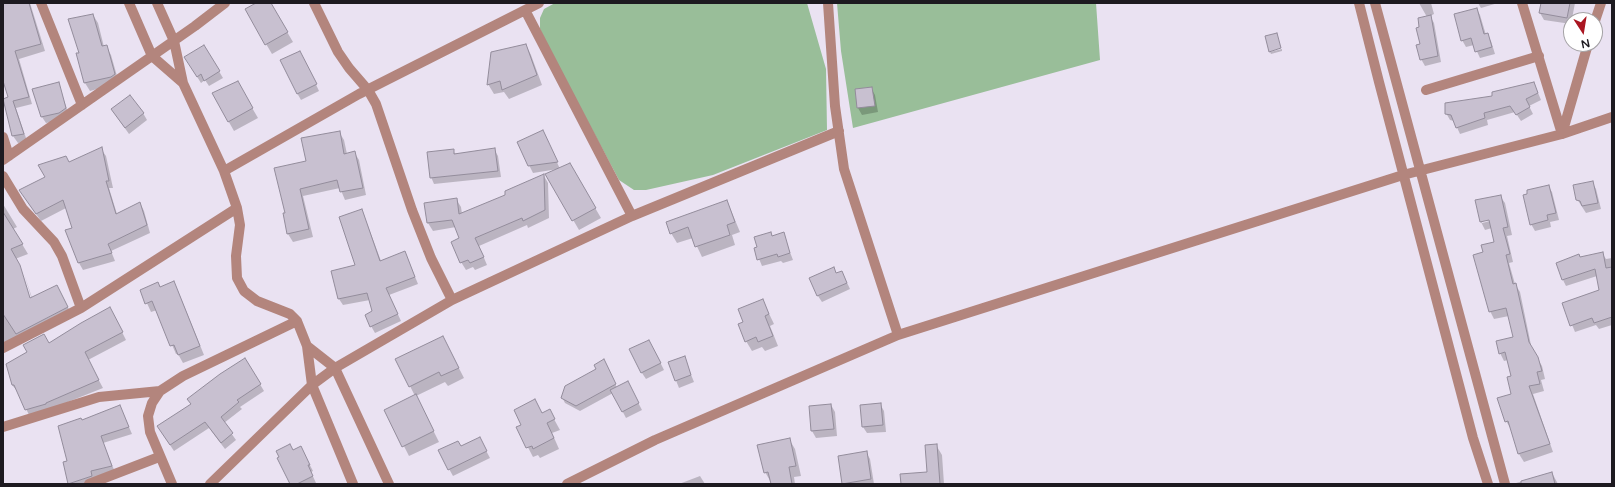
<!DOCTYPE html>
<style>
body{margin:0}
#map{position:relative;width:1615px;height:487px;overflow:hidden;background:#eae2f2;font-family:"Varela Round",sans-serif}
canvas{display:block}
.frame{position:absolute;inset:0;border:4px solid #1d1a20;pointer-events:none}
.north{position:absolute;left:1563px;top:12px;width:40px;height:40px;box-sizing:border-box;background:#fff;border:1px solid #a5a3a6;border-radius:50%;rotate:168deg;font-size:11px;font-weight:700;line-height:16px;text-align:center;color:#1d1a20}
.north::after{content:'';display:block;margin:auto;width:14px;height:18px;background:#aa1621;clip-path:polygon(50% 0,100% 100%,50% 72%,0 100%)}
</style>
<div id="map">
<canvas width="1615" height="487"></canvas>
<div class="frame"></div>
<div class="north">N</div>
</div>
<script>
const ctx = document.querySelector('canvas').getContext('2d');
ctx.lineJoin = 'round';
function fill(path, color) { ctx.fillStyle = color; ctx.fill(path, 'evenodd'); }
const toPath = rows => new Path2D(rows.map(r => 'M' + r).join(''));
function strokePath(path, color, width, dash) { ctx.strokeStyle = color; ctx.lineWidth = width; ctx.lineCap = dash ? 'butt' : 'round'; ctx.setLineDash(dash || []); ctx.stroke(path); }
fill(toPath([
 [555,3,807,3,826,69,827,130,713,175,646,190,634,190,619,180,547,45,540,29,540,18,544,9],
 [837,3,1096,3,1100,60,853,128,841,51]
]), '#99be99');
fill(toPath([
 [3,3,30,3,45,51,19,59,32,104,16,108,27,141,18,143,13,136,4,99,9,98,3,79],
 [258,3,270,3,293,42,272,54,246,10],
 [1419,3,1431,3,1434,14,1430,16,1434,23,1441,62,1425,66,1421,59,1420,28,1427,17],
 [1478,3,1498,3,1481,8],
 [1542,3,1575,3,1571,24,1544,20,1540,13],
 [1477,9,1480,15,1486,35,1487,35,1491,41,1495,54,1480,58,1474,45,1466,47,1462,40],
 [93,15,98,23,104,47,106,46,111,55,119,83,90,91,85,83,80,53],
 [526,45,531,55,542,85,509,99,504,92,494,94,488,84],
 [204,46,223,78,209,86,205,80,201,83,189,64],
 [1282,49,1282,51,1271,54,1270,52],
 [304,59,319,91,301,100,297,93],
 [237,82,258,118,234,131,213,94],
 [58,83,69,115,63,120,46,123,42,117],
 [1534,83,1541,100,1529,106,1533,114,1521,121,1515,112,1487,120,1488,125,1460,134,1454,121,1450,120,1446,113],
 [871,88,875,95,878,112,862,115,858,108,856,90],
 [112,110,143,113,147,120,129,134],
 [339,132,344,140,347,154,354,152,359,160,366,195,345,200,340,188,303,196,313,237,293,242,288,234,284,214,286,214,307,162],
 [546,138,560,169,570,165,601,218,579,230,547,175,558,169,533,173,518,143],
 [101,149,106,156,113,188,109,188,117,214,140,203,144,211,150,233,111,251,115,261,83,270,79,263,73,228,66,208,41,221,25,198,46,177,69,163],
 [494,149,498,156,501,177,434,184,431,177,453,150,455,154],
 [544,176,548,183,549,218,528,228,527,225,479,246,487,265,475,270,473,267,466,270,461,262,460,239,456,227,433,231,428,223,425,204,456,199,461,207,462,214,506,195],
 [1592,182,1596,189,1601,209,1586,213,1577,199],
 [1548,186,1552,192,1559,220,1550,222,1551,227,1535,231,1531,224],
 [1500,196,1505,203,1512,235,1507,236,1513,262,1509,263,1515,284,1520,292,1532,350,1542,366,1545,379,1541,380,1544,391,1533,394,1553,452,1524,462,1519,454,1511,429,1506,421,1512,394,1512,377,1508,360,1504,361,1500,353,1514,338,1509,316,1494,319,1490,311,1485,253,1495,243,1492,228,1485,230,1481,222,1476,201],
 [1494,218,1494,220,1482,223,1482,221],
 [727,201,740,232,732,235,735,245,702,257,693,238,677,243,671,233],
 [3,204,17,227,13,229,28,254,15,259,31,303,33,303,24,273,32,298,57,286,73,317,3,348],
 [362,210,381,261,405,252,418,284,389,295,401,321,375,333,371,326,374,312,370,300,343,305,339,299,357,266],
 [770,233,773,237,783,234,793,260,783,263,781,261,762,266,755,249,758,248],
 [1602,253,1606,259,1612,258,1612,325,1599,329,1596,325,1575,332,1563,303,1600,290,1597,276,1566,286,1563,280,1580,258],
 [842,272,850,289,822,302,818,296],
 [160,288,178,291,204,355,183,363,178,354,176,354,157,310,151,312,141,290],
 [763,301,774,324,770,326,778,346,765,351,762,347,752,351,746,341,744,322],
 [110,308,126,340,88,360,103,388,30,417,18,392,12,385,49,345],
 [448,347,464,378,448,386,445,382,416,396,439,442,409,456,386,411,415,396,410,386],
 [653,348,664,370,646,379,642,373],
 [684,357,694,382,679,388,669,363],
 [245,359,264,391,240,407,242,409,224,423,236,440,225,449,209,428,174,451,162,433,192,404],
 [607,367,617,388,631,389,642,410,626,418,613,393,580,411,565,403,562,397],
 [880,404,884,411,886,432,867,433,863,427],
 [831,405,835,412,837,436,816,438,812,431,810,407],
 [120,406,132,434,103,443,115,472,90,484,70,484,82,421],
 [549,410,560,430,552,433,559,449,540,458,538,455,533,457,518,428],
 [789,439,795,449,801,476,794,477,795,484,772,484,765,472],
 [483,445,490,458,453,476,439,451],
 [936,445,942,455,944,484,902,484,928,473],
 [293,451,304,454,313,471,311,472,316,483,291,484],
 [866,452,870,459,874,484,844,484],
 [1552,473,1558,484,1517,484,1516,483],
 [700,476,705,484,679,484]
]), '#0003');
const building = toPath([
 [3,3,29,3,41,44,15,51,29,97,13,101,24,134,12,136,3,99,8,97,3,81,3,3],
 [256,3,271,3,288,32,265,45,245,9,256,3],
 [1541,3,1570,3,1567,18,1539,13,1541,3],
 [1477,8,1484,34,1488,33,1492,47,1475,52,1471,38,1461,41,1454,14,1477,8],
 [93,14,102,46,107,45,115,74,111,77,84,83,76,53,79,53,68,19,93,14],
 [1431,15,1438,56,1420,60,1416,45,1420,44,1416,28,1419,27,1418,18,1431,15],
 [1277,33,1281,48,1269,52,1265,36,1277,33],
 [526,44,537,75,502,90,500,81,487,85,491,52,526,44],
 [204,45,220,71,204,81,201,74,197,77,184,57,204,45],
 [300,51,317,84,297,94,280,60,300,51],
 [238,81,253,108,228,122,212,93,238,81],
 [59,82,66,108,59,113,41,117,32,89,59,82],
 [1534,82,1538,93,1526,99,1530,107,1516,115,1510,106,1484,113,1485,118,1456,128,1451,115,1445,114,1445,103,1492,96,1492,92,1534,82],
 [872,87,875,106,857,108,855,89,872,87],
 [130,95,144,113,125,128,111,109,130,95],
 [543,130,558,162,528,166,517,142,543,130],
 [340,131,344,154,355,151,363,188,340,192,337,180,300,189,309,229,287,234,283,213,285,213,274,168,306,161,301,138,340,131],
 [102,147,109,181,106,181,116,214,140,202,147,225,108,244,112,253,78,263,65,230,72,228,63,200,36,214,19,190,45,177,38,165,66,156,69,162,102,147],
 [495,148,498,171,430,178,427,152,454,149,454,154,495,148],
 [570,163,596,208,572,221,545,174,570,163],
 [544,174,545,210,523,221,522,218,475,238,484,257,470,263,468,260,460,263,451,242,459,238,452,220,427,223,424,203,457,198,459,214,505,195,505,191,544,174],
 [1593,181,1598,203,1582,206,1580,201,1576,200,1573,185,1593,181],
 [1549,185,1556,213,1547,215,1548,220,1530,225,1523,195,1527,194,1527,190,1549,185],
 [1501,195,1508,227,1503,228,1510,254,1506,255,1513,284,1516,283,1529,342,1538,357,1542,371,1537,372,1540,384,1529,386,1550,444,1518,454,1508,421,1505,422,1497,398,1511,394,1507,377,1511,376,1505,352,1499,354,1496,341,1513,337,1506,308,1489,312,1473,255,1483,252,1481,245,1494,242,1489,220,1480,222,1475,200,1501,195],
 [727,200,735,222,727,225,730,235,695,247,688,227,670,234,666,222,727,200],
 [362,209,380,261,405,251,415,277,386,288,398,314,370,327,365,315,372,311,367,293,338,299,331,271,355,265,339,217,362,209],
 [3,212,23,244,11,249,20,265,30,298,57,285,68,307,16,334,3,314,3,212],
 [771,232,772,236,784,232,790,253,778,257,777,254,757,260,754,248,757,247,754,237,771,232],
 [1603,252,1606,268,1612,267,1612,317,1594,323,1592,318,1570,326,1562,303,1599,290,1595,269,1562,280,1556,263,1579,254,1580,257,1603,252],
 [834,267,836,273,842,271,847,283,817,296,809,278,834,267],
 [174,281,200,346,178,355,174,345,170,346,152,301,145,304,140,290,158,282,160,287,174,281],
 [763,299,769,314,765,316,773,336,758,342,756,337,745,342,738,324,743,322,738,309,763,299],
 [110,307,123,332,85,352,99,380,46,403,46,404,25,410,14,385,12,385,6,364,27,352,23,345,44,334,49,343,81,323,110,307],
 [443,336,459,368,441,376,439,372,409,387,395,359,443,336],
 [649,340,661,363,641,373,629,349,649,340],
 [685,356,691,375,675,381,668,362,685,356],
 [245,358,261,384,237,400,239,402,221,417,233,433,221,443,205,422,170,445,157,426,191,404,187,399,220,374,245,358],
 [604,359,616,384,576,406,561,398,565,386,596,369,594,365,604,359],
 [628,381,639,403,622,412,610,390,628,381],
 [416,394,434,431,402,447,384,410,416,394],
 [535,399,542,413,550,409,555,419,547,423,554,438,533,449,532,446,526,448,516,427,521,425,514,410,535,399],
 [881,403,883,425,862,427,860,405,881,403],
 [831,404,834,429,811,431,809,406,831,404],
 [120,405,129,427,101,436,112,466,91,471,92,476,68,484,63,462,67,461,58,426,81,418,82,420,120,405],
 [480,437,487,451,448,470,438,450,458,441,461,446,480,437],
 [790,438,796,466,789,467,792,484,771,484,768,472,764,473,757,445,790,438],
 [290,444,293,450,301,446,310,465,308,465,313,476,297,484,290,484,277,458,279,457,276,451,290,444],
 [937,444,940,484,901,484,900,474,927,472,925,445,937,444],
 [867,451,871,479,842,484,838,456,867,451],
 [1552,472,1555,484,1521,484,1521,481,1552,472]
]);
fill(building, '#c8c0d0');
strokePath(building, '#938c9b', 1);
strokePath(toPath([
 [41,3,82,105],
 [129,3,152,56,183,83],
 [157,3,174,41,183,83,224,171,237,208,240,225,236,256,237,278,244,291,257,301,290,314,297,321,307,346,312,385,353,484],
 [314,3,338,52,349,68,368,90,376,104,412,210,431,258,452,300],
 [828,3,835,106,844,169,898,335],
 [1359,3,1379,82,1473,438,1488,484],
 [1375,3,1505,484],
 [1522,3,1562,134],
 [1595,21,1601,3],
 [1426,90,1539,56],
 [1562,134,1588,44],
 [3,137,9,156],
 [3,160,195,26,225,3],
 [224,171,359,94,539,3],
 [3,176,23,209,54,242,62,256,81,308],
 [632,216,839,131],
 [307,346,335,368,389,484],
 [3,348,81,308,237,208],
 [3,427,99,397,160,391],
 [89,484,159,457],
 [172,484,150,432,148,416,152,403,160,391,183,376,297,321],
 [210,484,312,385,335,368,452,300,632,216,525,10],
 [567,484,655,440,898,335,1403,175,1562,134,1612,117]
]), '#b3857d', 10);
</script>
